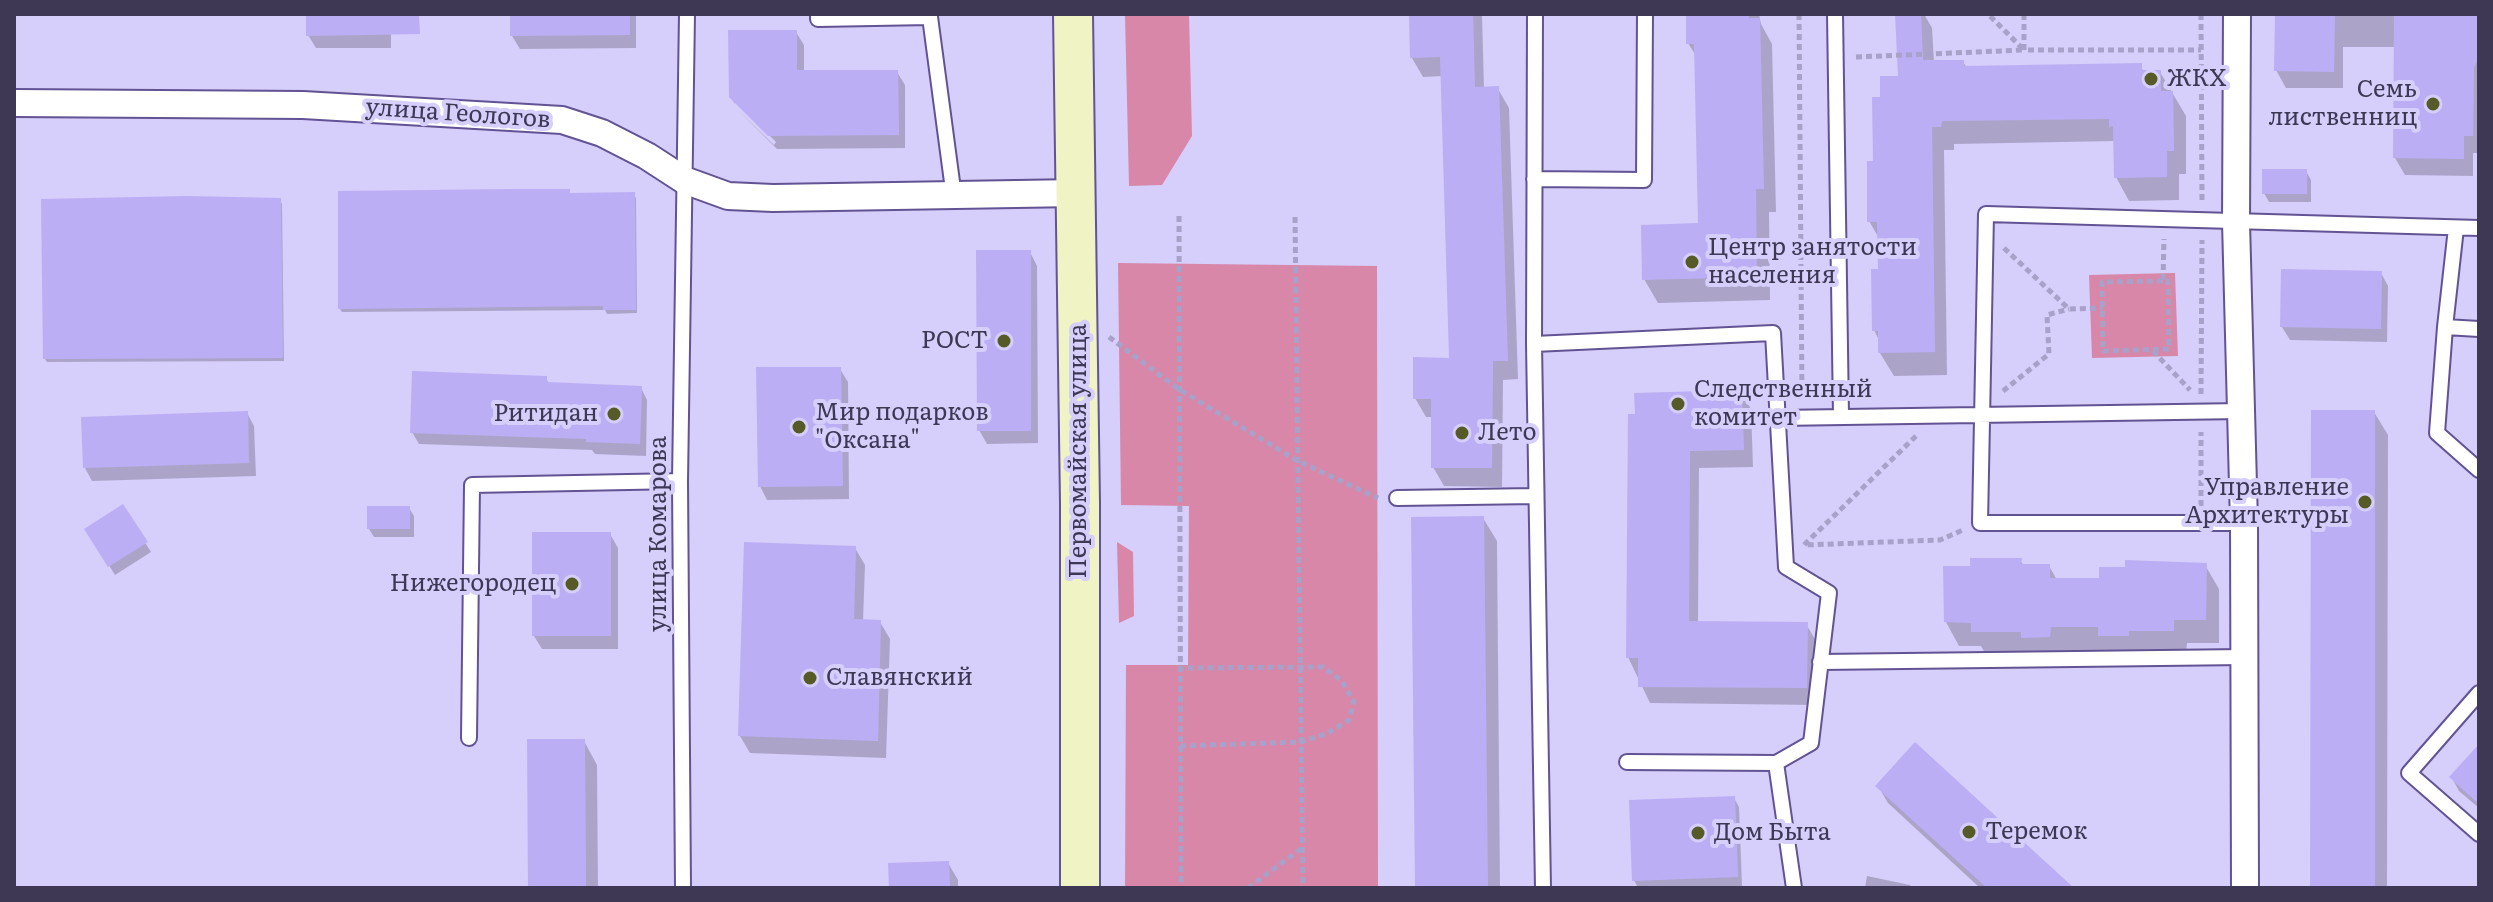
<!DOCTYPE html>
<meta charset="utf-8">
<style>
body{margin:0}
#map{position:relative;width:2493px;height:902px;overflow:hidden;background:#d6cefb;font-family:Literata,serif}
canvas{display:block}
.frame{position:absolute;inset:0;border:16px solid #3e3855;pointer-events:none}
</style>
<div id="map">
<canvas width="2493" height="902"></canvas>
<div class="frame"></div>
</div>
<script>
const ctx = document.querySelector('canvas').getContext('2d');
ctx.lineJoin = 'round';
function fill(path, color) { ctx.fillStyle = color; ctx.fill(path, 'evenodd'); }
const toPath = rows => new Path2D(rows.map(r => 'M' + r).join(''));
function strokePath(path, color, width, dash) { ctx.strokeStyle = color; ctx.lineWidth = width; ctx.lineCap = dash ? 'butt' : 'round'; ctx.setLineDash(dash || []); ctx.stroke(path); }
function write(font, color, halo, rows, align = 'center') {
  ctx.font = font + ' Literata,serif'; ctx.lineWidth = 8; ctx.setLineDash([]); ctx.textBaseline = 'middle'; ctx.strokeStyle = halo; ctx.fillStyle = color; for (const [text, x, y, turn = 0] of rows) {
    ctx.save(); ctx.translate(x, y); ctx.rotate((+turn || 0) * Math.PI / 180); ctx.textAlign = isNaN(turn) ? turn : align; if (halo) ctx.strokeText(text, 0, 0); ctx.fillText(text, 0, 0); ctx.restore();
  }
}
fill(toPath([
 [1189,14,1192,136,1162,185,1129,186,1125,15],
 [1118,263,1377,266,1378,888,1125,888,1126,665,1188,665,1189,506,1121,505],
 [2175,273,2178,356,2092,358,2089,275],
 [1117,542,1133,552,1134,616,1119,623]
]), '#d887a9');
fill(toPath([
 [308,14,391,14,391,48,316,48,308,35],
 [512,14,636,14,636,48,520,49,512,36],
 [1411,14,1482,14,1484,89,1498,89,1509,108,1518,379,1503,380,1502,487,1444,486,1433,467,1433,417,1426,417,1415,398,1451,360,1442,76,1423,77,1412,58],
 [1688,14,1759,14,1761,24,1772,44,1776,212,1769,212,1770,300,1658,303,1644,279,1700,225,1696,56,1688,43],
 [1897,14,1924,14,1932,28,1934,62,1963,62,1967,68,2140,65,2144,72,2160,72,2186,116,2186,174,2179,174,2179,200,2129,201,2116,177,2115,141,1954,144,1954,150,1944,150,1947,375,1894,376,1880,353,1880,342,1874,330,1880,271,1879,238,1869,221,1882,99,1900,78],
 [2277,14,2479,14,2479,153,2473,153,2473,176,2405,175,2395,158,2396,47,2343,47,2343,88,2286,88,2276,70],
 [796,32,804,45,804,72,897,72,905,85,905,148,777,149,739,111,774,145,776,142,735,101,735,104,731,97],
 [2306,171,2311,180,2311,202,2269,202,2264,193],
 [633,194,636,198,637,313,607,314,605,310,342,312,340,309,571,195],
 [280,200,282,204,284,361,47,362,45,359],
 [1030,252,1037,266,1038,443,987,444,979,430],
 [2381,273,2388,286,2387,342,2290,340,2282,327],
 [840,369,848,382,849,499,767,500,760,486],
 [546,378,549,384,641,388,647,400,646,456,595,454,592,450,419,444,412,432],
 [1741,392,1751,409,1753,467,1699,468,1698,623,1806,624,1816,641,1816,705,1650,703,1628,657,1630,416],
 [2374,412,2388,435,2387,888,2312,888],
 [247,413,254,426,256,476,92,481,85,468],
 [123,507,151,552,115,575,87,530],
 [409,508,414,516,414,537,374,537,369,529],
 [1483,518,1497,541,1500,888,1417,888],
 [610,534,618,548,618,649,542,649,534,636],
 [855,548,865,565,863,621,880,622,890,639,886,758,750,753,740,736],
 [2020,560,2024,566,2049,566,2057,580,2101,580,2205,565,2219,589,2219,643,2187,643,2186,654,2114,660,2109,650,2063,650,2063,660,1986,655,1981,646,1959,646,1946,622,1972,568],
 [584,741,597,765,598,888,530,888],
 [2479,747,2479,808,2459,791,2452,778],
 [1878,786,2067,888,1980,888,1888,803],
 [1734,798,1739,807,1742,886,1638,888,1634,880],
 [948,863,958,880,958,888,891,888],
 [1867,876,1910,885,1912,888,1865,888]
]), '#0003');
fill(toPath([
 [306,14,419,14,420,34,306,36],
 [510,14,630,14,630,35,510,36],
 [1409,14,1473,14,1475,87,1499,86,1508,361,1493,361,1492,468,1431,468,1431,399,1413,399,1413,357,1449,358,1440,57,1410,58],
 [1686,14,1749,14,1749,18,1760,18,1764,189,1756,189,1757,277,1642,280,1641,225,1698,223,1694,44,1686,44],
 [1895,14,1921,14,1923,60,1964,60,1964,66,2142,63,2142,70,2161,70,2161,91,2173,91,2174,151,2167,151,2167,177,2114,178,2113,126,2109,127,2109,119,1942,121,1941,127,1932,127,1935,352,1878,353,1878,331,1872,331,1871,269,1878,269,1877,222,1867,222,1867,161,1873,161,1872,97,1880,97,1880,76,1898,76],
 [2275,14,2335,14,2334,72,2274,71],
 [2394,14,2479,14,2479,58,2474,67,2473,136,2464,136,2464,159,2393,158],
 [728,30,797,30,797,70,898,70,899,135,768,136,729,97],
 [2262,169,2307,169,2307,194,2262,194],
 [514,189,570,189,570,193,635,192,636,310,603,310,603,306,338,309,338,191],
 [187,196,281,198,283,358,43,359,41,199],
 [976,250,1031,250,1031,431,977,431],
 [2281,269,2382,271,2381,329,2280,327],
 [756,367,841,367,843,486,758,487],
 [412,371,547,376,547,382,642,386,640,444,586,442,586,439,410,433],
 [1742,390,1744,450,1690,451,1689,621,1808,622,1807,688,1638,687,1638,658,1626,658,1628,414,1635,414,1634,393],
 [2311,410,2375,410,2375,888,2310,888],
 [248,411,249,463,83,468,81,417],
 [123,504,148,542,108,567,84,529],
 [367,506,410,506,410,529,367,529],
 [1484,516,1488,888,1415,888,1411,517],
 [532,532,611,532,611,636,532,636],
 [744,542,856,546,854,619,881,620,878,741,738,736],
 [1970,558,2022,558,2021,564,2050,564,2050,578,2099,578,2099,567,2125,567,2125,560,2207,563,2206,620,2174,620,2174,631,2129,631,2129,636,2098,636,2098,627,2051,627,2050,637,2021,638,2021,632,1971,632,1971,623,1944,622,1943,566,1970,566],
 [527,739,585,739,586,888,528,888],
 [1915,742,2074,888,1987,888,1875,786],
 [2479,744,2479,804,2449,777],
 [1735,796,1738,877,1632,881,1629,800],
 [949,861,950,888,889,888,888,863]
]), '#bcaef5');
const service = toPath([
 [818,14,818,19,930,17,954,197],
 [1535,14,1534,344,1543,888],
 [1835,14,1841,415],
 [1534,179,1644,180,1645,14],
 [2456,228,2445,327,2437,433,2479,470],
 [2445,327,2479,329],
 [1534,344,1773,333,1786,567,1829,593,1811,743,1776,763,1794,888],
 [1778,418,2242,411],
 [1397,498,1536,496],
 [2244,523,1980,523,1986,214,2479,228],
 [1820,662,2245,657],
 [2479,693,2409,773,2479,834],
 [469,738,472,485,680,481],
 [1627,762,1776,763],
 [683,888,680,481,687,14]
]);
const minor = toPath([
 [2237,14,2236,222,2244,523,2245,888],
 [14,103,303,105,562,120,602,133,647,156,684,180,728,196,773,198,1077,193]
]);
const secondary = toPath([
 [1073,14,1080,504,1080,888]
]);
strokePath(service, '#625393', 18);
strokePath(minor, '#625393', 30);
strokePath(secondary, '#625393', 42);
strokePath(toPath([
 [1799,14,1802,397],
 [2024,14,2024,50,2201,50],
 [2201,14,2202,202],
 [1856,57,2024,50,1988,14],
 [1179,216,1181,888],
 [1295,217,1303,888],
 [2004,248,2069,309,2103,308],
 [2163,281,2102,282,2103,351,2169,349,2168,281,2163,281,2164,239],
 [1109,337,1180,390,1298,461,1378,498],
 [2153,351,2190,390],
 [2003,391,2049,354,2047,315,2069,309],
 [2201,394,2202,240],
 [1916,436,1804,545,1940,540,1963,530],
 [2201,506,2201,432],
 [1180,746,1301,742,1328,733,1349,720,1354,702,1342,681,1323,667,1180,668],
 [1248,888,1302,848]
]), '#a8a1c9', 5, [6, 4]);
strokePath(service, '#fff', 14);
strokePath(minor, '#fff', 26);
strokePath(secondary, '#f0f3c3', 38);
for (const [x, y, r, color] of [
 [2151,79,8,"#555a27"],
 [2433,104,8,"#555a27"],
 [1692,262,8,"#555a27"],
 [1004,341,8,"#555a27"],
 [1678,404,8,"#555a27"],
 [614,414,8,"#555a27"],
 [799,427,8,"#555a27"],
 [1462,433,8,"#555a27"],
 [2365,502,8,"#555a27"],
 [572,584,8,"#555a27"],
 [810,678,8,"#555a27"],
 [1969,832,8,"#555a27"],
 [1698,833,8,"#555a27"]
]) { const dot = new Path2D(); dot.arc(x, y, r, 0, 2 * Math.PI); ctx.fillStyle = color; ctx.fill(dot); strokePath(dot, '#d6cefb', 3); }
write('24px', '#3e3855', '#d6cefb', [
 ["ЖКХ",2167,79],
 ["Семь",2417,90,"right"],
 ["лиственниц",2417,118,"right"],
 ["Центр занятости",1708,248],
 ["населения",1708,276],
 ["РОСТ",988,341,"right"],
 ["Следственный",1694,390],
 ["комитет",1694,418],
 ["Мир подарков",815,413],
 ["\"Оксана\"",815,441],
 ["Ритидан",598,414,"right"],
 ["Лето",1478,433],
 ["Управление",2349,488,"right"],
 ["Архитектуры",2349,516,"right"],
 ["Нижегородец",556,584,"right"],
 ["Славянский",826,678],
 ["Теремок",1985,832],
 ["Дом Быта",1714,833]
], 'left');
write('24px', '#3e3855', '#d6cefb', [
 ["улица Геологов",458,114,4],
 ["Первомайская улица",1079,451,-90],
 ["улица Комарова",659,534,-90]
]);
</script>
